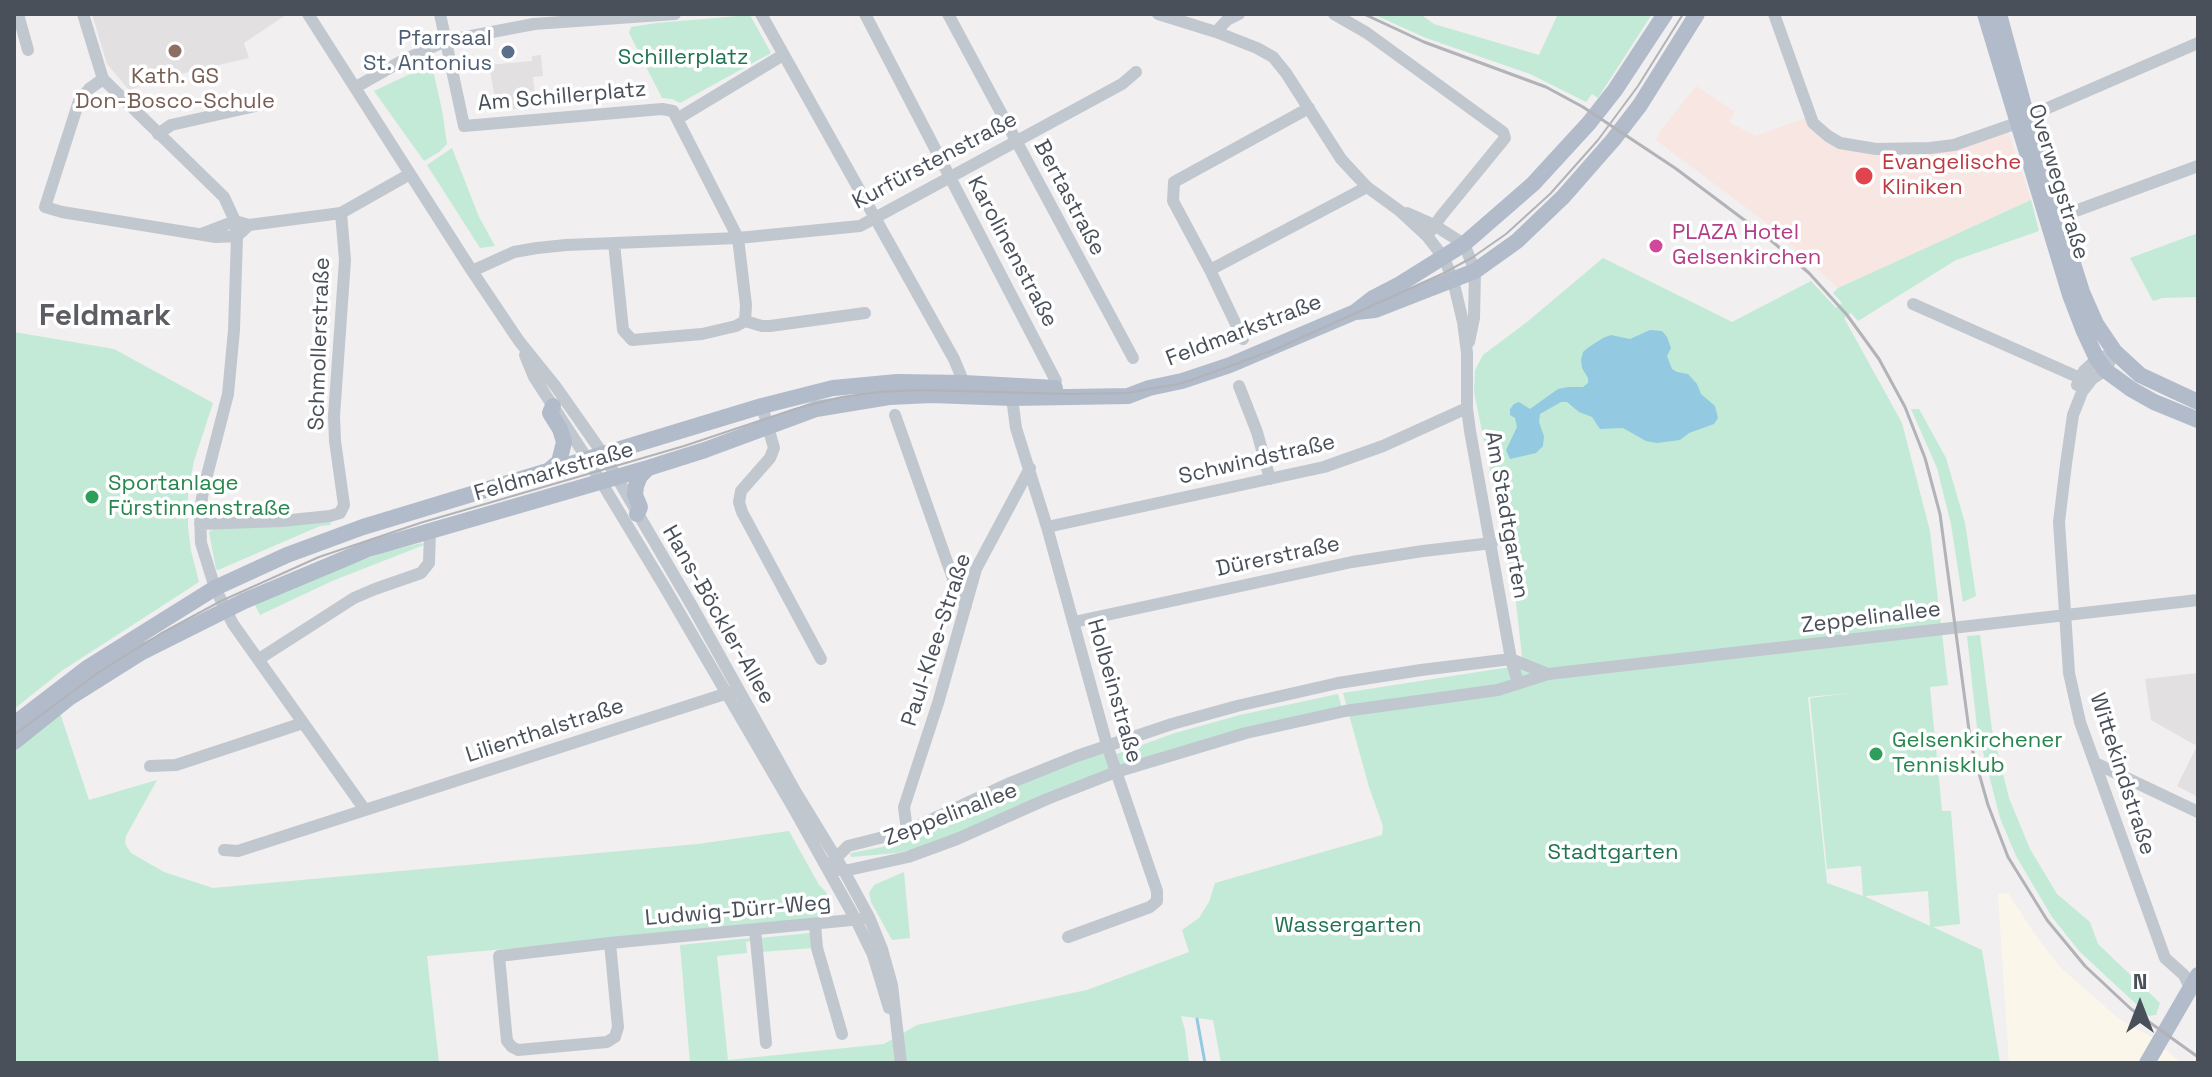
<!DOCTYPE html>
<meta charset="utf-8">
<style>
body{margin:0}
#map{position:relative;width:2212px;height:1077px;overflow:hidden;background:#f1efef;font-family:"Space Grotesk",sans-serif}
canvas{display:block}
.frame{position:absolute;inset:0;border:16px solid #49505a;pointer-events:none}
.north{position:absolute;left:2100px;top:965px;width:80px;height:80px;-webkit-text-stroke:6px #fff;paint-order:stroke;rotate:0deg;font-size:22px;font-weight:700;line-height:32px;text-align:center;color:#49505a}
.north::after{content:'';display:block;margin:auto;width:28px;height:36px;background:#49505a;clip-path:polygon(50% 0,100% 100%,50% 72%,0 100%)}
</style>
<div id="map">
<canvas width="2212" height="1077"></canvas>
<div class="frame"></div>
<div class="north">N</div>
</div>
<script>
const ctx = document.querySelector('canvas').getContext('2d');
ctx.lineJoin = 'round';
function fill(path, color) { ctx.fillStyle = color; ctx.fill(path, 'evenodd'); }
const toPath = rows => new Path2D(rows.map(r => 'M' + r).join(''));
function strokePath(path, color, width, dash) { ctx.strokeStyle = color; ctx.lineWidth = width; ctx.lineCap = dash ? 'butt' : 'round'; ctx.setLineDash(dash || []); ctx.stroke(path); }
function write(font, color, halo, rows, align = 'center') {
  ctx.font = font + ' "Space Grotesk",sans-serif'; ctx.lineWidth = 7; ctx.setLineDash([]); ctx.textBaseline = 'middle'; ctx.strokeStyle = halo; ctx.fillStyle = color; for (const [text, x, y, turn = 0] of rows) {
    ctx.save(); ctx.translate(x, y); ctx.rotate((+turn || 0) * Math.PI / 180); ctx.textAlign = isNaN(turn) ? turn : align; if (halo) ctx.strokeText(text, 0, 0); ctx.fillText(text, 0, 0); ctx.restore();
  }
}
fill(toPath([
 [2008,893,2034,933,2060,967,2119,1019,2150,1036,2181,1063,2009,1063,1998,894]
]), '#faf7ea');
fill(toPath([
 [92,14,286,14,286,15,244,43,249,58,167,77,129,90,107,64],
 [541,55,543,76,533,77,536,107,497,110,489,65,532,61,532,56],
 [2198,673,2198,797,2177,786,2197,746,2151,720,2145,679]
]), '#e2e0e0');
fill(toPath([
 [1696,86,1735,112,1729,122,1755,136,1806,118,1827,139,1898,153,2007,129,2031,200,1838,288,1768,224,1656,140,1662,129]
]), '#f8e6e2');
fill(toPath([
 [1373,14,1420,14,1434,24,1539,55,1558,14,1652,14,1598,98,1592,94,1586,102,1530,74,1426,38],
 [750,15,771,53,680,103,672,99,662,98,629,33,631,27,657,23],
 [425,67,431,68,433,70,442,110,447,144,439,152,424,161,374,91],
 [452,148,479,217,495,246,480,248,427,165],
 [2031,200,2039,231,1956,260,1858,321,1851,313,1844,318,1902,423,1930,531,1948,685,1930,687,1942,811,1951,811,1960,924,1933,927,1982,950,2000,1063,1221,1063,1213,1020,1181,1016,1185,1030,1189,1063,690,1063,680,945,751,938,751,941,746,942,747,953,717,956,728,1060,884,1044,917,1025,1087,990,1189,952,1182,930,1199,918,1209,902,1215,883,1382,835,1383,826,1369,787,1343,693,1523,665,1515,593,1474,392,1475,370,1483,355,1527,322,1603,258,1732,322,1811,281,1836,308,1842,303,1833,293,1838,288],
 [1851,693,1810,698,1827,869,1861,866,1863,896,1827,883,1808,697],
 [1928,891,1930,926,1866,897,1866,896],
 [2198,233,2198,297,2162,298,2153,301,2130,258],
 [14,332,114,349,213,403,194,461,188,491,188,527,191,551,199,582,63,670,14,709],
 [1911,409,1919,409,1946,458,1965,523,1976,596,1963,602,1951,524,1937,468],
 [330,521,331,525,320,526,218,570,216,569,209,532,213,529],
 [421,543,424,545,332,581,260,615,255,605,347,566,385,552],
 [1980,635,1992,730,2009,798,2030,849,2057,894,2090,922,2098,944,2160,1003,2156,1015,2149,1016,2080,952,2052,917,2016,856,2000,818,1977,728,1967,636],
 [1338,694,1343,712,1180,751,925,847,896,853,852,857,850,855,851,853,882,847,924,831,944,815,1107,746,1111,756,1175,733,1240,715],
 [60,713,89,800,157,780,126,836,125,844,131,853,164,872,213,888,698,844,789,831,819,885,826,892,831,913,823,919,815,921,427,956,439,1063,14,1063,14,749],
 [904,872,910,938,892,940,871,902,869,893,874,885],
 [810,933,813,948,761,952,760,938]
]), '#c2ead6');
fill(toPath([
 [1650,330,1662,331,1667,337,1671,348,1667,356,1672,369,1677,372,1688,374,1697,384,1701,394,1715,406,1718,418,1714,424,1689,433,1680,440,1657,443,1646,441,1623,428,1600,429,1592,417,1579,412,1567,402,1561,402,1540,414,1539,422,1544,436,1543,446,1536,453,1510,459,1506,450,1517,427,1515,418,1510,415,1510,409,1514,404,1519,402,1530,409,1558,389,1568,387,1583,387,1588,383,1588,378,1582,368,1581,360,1583,352,1589,347,1603,338,1611,335,1630,339]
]), '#94c9e2');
strokePath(toPath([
 [1197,1019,1205,1063]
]), '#94c9e2', 3);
strokePath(toPath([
 [18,14,28,50],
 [83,14,103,79,224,197,235,221,237,236,234,330,228,394,203,491,200,512,201,543,215,588,233,624,365,810],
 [308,14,472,271,519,341,556,387,603,454,692,606,794,789,844,871,869,917,882,949,892,985,901,1063],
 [440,14,464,126,662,109,673,111,738,238,746,305,745,321,736,326,702,334,632,340,623,330,614,243],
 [761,14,954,359,964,383,964,389],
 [865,14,1056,381],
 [948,14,1133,358],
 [1158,14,1216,32,1257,48,1273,57,1286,73,1341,159,1367,187,1400,211,1427,236,1444,258,1453,280,1463,322,1467,353,1467,408,1470,431,1511,659,1518,683],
 [1334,14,1367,33,1503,132,1505,138,1442,215,1427,236],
 [1774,14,1813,123,1828,136,1840,143,1876,149,1930,148,1954,145,2017,123],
 [1216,32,1227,20,1239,14],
 [103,79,89,89,79,101,45,207,62,212,216,237,237,236,249,225],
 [356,87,400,62,445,41,534,24,675,14],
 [2027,117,2198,43],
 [677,119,783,55],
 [158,134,171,125,269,103],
 [1407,213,1434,225,1464,244,1475,271,1474,318,1469,342],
 [2059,217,2198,166],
 [201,234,235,221,249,225,341,213,410,174],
 [1210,270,1367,187],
 [472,271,514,252,537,248,566,245,738,238,860,226,1122,84,1136,72],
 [1913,304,2080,378],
 [745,321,762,326,770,326,865,313],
 [1243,339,1210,270,1173,201,1174,182,1309,108],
 [2115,352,2105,370,2092,379,2082,392,2073,415,2066,464,2059,522,2069,673,2080,722,2165,958,2184,975,2190,988],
 [525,355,534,377,588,460,664,586,794,809,856,920,873,955,889,1008],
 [2077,385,2084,371,2097,359,2105,356],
 [1239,386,1257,432,1270,479],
 [1012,398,1016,428,1047,527,1107,745,1157,891,1157,901,1150,907,1068,937],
 [762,406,774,448,770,458,741,491,739,502,742,512,821,659],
 [895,415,957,590,966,606],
 [200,524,281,521,330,516,340,513,344,505,335,441,334,416,345,260,341,213],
 [1047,527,1324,467,1383,446,1467,408],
 [1074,622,1352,562,1423,551,1492,543],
 [259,659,354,598,375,589,421,573,429,563,430,530],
 [2095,763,2198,812],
 [150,766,176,765,303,723],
 [907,831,904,807,938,703,976,569,1030,468],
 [224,850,238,851,734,691],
 [831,863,848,846,907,831,1010,783,1077,756,1172,724,1237,706,1338,683,1421,670,1511,659,1548,674],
 [827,867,844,871,908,857,957,839,1047,799,1116,772,1246,733,1345,711,1498,690,1548,674,2198,600],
 [815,925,817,948,842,1034],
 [755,930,766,1043],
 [610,943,618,1027,615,1037,607,1042,518,1050,512,1047,507,1041,506,1031,499,956,610,943,862,919]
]), '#c1c7cf', 12);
strokePath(toPath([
 [1985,14,2070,295,2083,329,2097,359,2105,370,2131,389,2154,402,2198,420],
 [1999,14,2027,117,2082,292,2096,324,2115,352,2140,375,2198,402],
 [1356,312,1375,310,1475,271,1517,241,1563,197,1613,140,1640,105,1697,14],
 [548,471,559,462,564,442,560,429,550,413,553,406],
 [637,514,640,507,635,495,636,486,640,476,648,468],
 [14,724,87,668,215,588,287,555,363,527,762,406,833,388,897,382,964,383,1055,388],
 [14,742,69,698,142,652,244,601,368,549,648,468,705,450,816,409,889,397,932,395,1012,398,1128,396,1149,388,1182,381,1230,365,1355,312,1373,298,1400,284,1464,244,1533,184,1589,123,1615,90,1665,14],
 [2147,1063,2198,975]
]), '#b1bbca', 16);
strokePath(toPath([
 [14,735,99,672,160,634,221,601,319,557,420,523,684,446,795,409,842,397,879,392,920,390,1070,394,1127,393,1183,383,1274,350,1444,273,1473,257,1506,234,1550,194,1598,140,1638,86,1683,14]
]), '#b1b3b8', 2);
strokePath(toPath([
 [1364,14,1424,42,1546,87,1583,107,1675,168,1767,237,1809,273,1847,315,1879,359,1905,407,1925,458,1940,514,1971,745,1988,805,2008,857,2047,920,2085,966,2131,1009,2198,1057]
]), '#b1b3b8', 3);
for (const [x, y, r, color] of [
 [175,51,8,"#8d6e63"],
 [508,52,8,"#5c6f8a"],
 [1864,176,10,"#e0444e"],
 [1656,246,8,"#d1479c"],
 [92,497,8,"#2e9e5b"],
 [1876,754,8,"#2e9e5b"]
]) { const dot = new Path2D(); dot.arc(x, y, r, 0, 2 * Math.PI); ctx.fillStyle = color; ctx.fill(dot); strokePath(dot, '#fff', 3); }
write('22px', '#4e5e75', '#fff', [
 ["Pfarrsaal",492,39],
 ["St. Antonius",492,64]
], 'right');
write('22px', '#217353', '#fff', [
 ["Schillerplatz",683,58],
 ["Stadtgarten",1613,853],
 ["Wassergarten",1348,926]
]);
write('22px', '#785e54', '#fff', [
 ["Kath. GS",175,77],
 ["Don-Bosco-Schule",175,102]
]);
write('22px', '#49505a', '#fff', [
 ["Am Schillerplatz",562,97,-5],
 ["Kurfürstenstraße",935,161,-28],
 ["Overwegstraße",2058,182,73],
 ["Bertastraße",1069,198,62],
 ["Karolinenstraße",1012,252,62],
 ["Feldmarkstraße",1244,331,-21],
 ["Schmollerstraße",320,344,-88],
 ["Schwindstraße",1257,460,-13],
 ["Feldmarkstraße",554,472,-16],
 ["Am Stadtgarten",1506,515,80],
 ["Dürerstraße",1278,557,-12],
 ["Hans-Böckler-Allee",718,615,60],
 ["Zeppelinallee",1871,618,-7],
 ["Paul-Klee-Straße",937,640,-72],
 ["Holbeinstraße",1114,691,74],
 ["Lilienthalstraße",545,731,-18],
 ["Wittekindstraße",2122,774,72],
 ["Zeppelinallee",951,815,-21],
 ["Ludwig-Dürr-Weg",738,911,-5]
]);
write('22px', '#be3a42', '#fff', [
 ["Evangelische",1882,163],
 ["Kliniken",1882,188]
], 'left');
write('22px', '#b23c85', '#fff', [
 ["PLAZA Hotel",1672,233],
 ["Gelsenkirchen",1672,258]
], 'left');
write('22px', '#27864d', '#fff', [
 ["Sportanlage",108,484],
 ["Fürstinnenstraße",108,509],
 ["Gelsenkirchener",1892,741],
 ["Tennisklub",1892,766]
], 'left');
write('bold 30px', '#5c5e63', '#fff', [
 ["Feldmark",105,317]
]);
</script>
